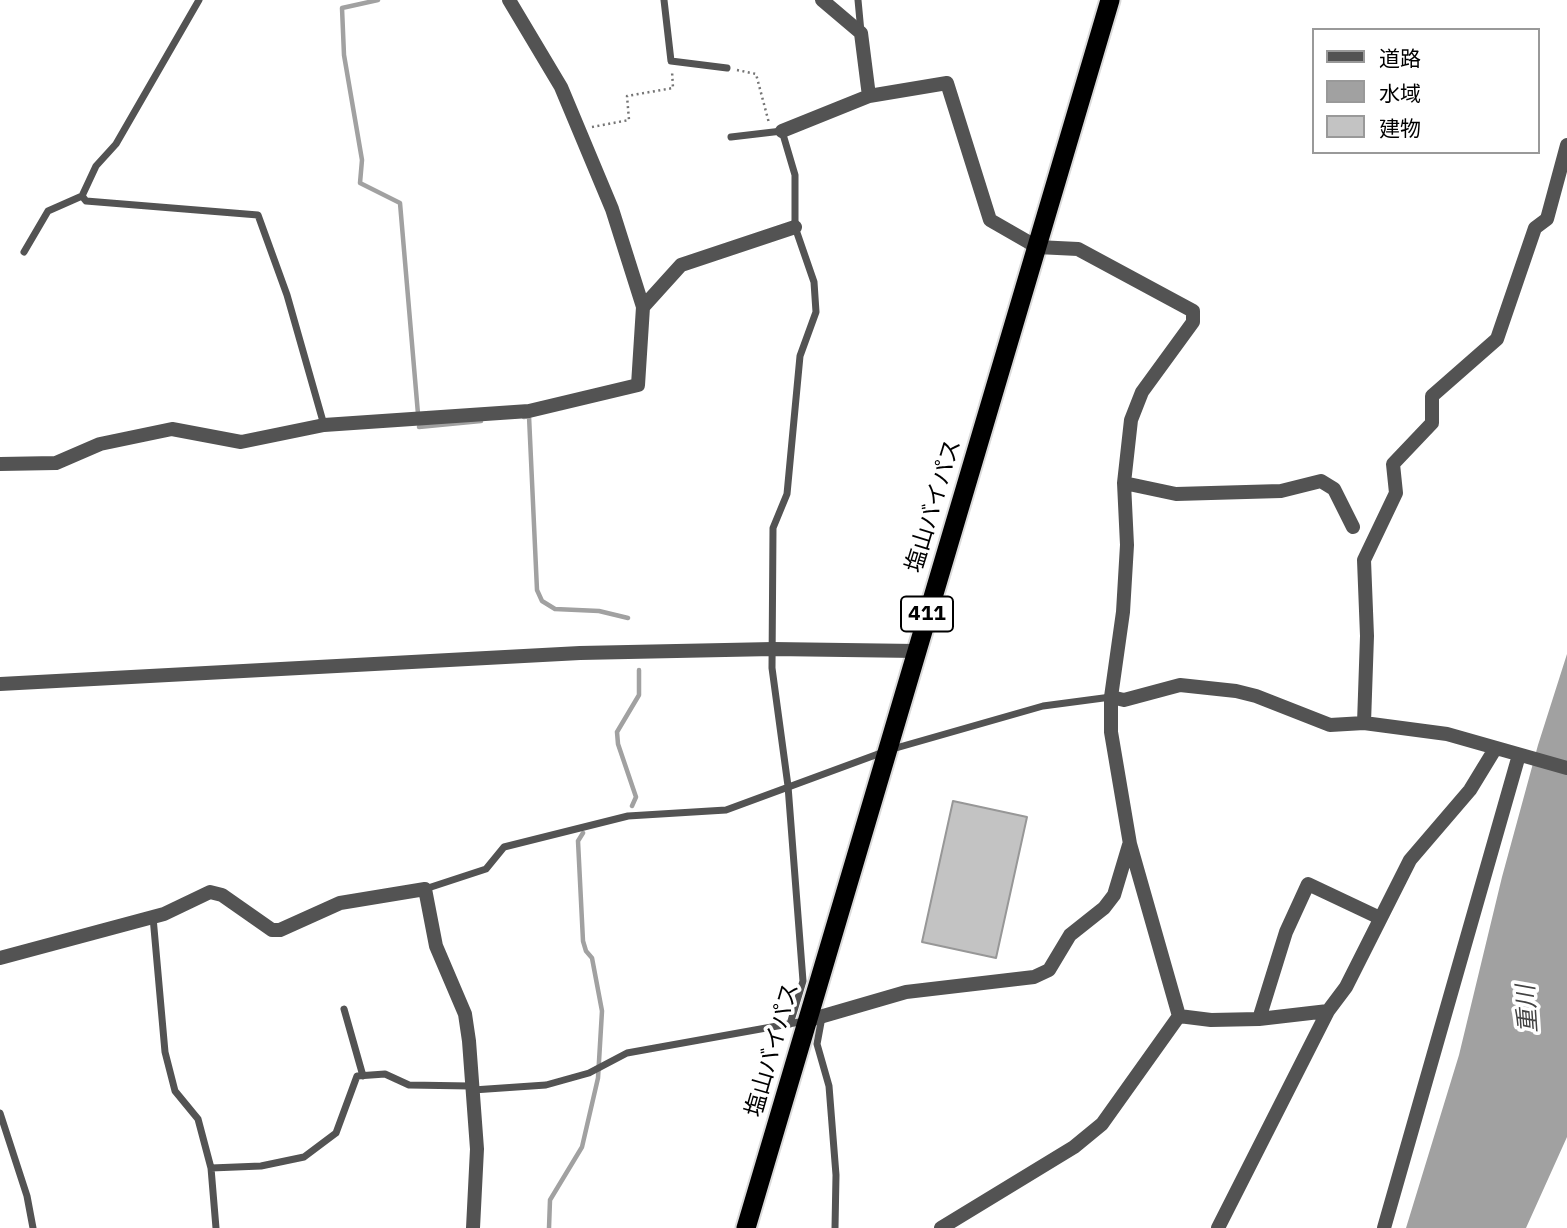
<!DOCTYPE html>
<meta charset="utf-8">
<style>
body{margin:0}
#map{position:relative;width:1567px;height:1228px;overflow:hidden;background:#fff;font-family:"IBM Plex Sans","Noto Sans JP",sans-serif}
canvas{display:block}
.legend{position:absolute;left:1312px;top:28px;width:228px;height:126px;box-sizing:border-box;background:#fff;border:2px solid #999;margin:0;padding:9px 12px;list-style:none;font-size:21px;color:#000}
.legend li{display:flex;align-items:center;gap:14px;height:35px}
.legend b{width:35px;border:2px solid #999}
</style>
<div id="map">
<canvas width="1567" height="1228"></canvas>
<ul class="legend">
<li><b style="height:9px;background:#535353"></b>道路</li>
<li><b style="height:19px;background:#a1a1a1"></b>水域</li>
<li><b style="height:19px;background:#c3c3c3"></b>建物</li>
</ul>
</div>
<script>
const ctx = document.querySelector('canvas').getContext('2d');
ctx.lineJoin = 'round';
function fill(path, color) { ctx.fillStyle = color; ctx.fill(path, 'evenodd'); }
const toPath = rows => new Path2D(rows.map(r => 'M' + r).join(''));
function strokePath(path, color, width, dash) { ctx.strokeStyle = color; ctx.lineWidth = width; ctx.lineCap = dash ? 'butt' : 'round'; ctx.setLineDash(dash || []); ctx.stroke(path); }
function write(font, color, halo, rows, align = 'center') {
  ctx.font = font + ' "IBM Plex Sans","Noto Sans JP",sans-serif'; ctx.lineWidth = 7; ctx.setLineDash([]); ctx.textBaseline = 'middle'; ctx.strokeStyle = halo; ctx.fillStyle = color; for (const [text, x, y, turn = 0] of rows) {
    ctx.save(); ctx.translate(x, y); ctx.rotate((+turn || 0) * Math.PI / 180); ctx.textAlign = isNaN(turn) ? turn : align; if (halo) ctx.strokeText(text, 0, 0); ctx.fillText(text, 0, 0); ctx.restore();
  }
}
fill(toPath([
 [1567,654,1567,1137,1526,1228,1406,1228,1459,1055,1502,877,1538,745]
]), '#a1a1a1');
strokePath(toPath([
 [378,0,342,8,344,55,362,160,360,183,400,203,418,414],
 [524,417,529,416,537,590,542,601,555,609,599,611,628,618],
 [419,427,481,421],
 [632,806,636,797,618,744,617,732,639,695,639,670],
 [549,1228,550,1200,582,1147,598,1078,602,1011,592,958,586,951,583,941,578,841,583,833]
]), '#a1a1a1', 4.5);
const building = toPath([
 [953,801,1027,817,996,958,922,942,953,801]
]);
fill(building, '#c3c3c3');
strokePath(building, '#979797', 2);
const trunk = toPath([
 [746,1228,1110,0]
]);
strokePath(trunk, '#dbdbdb', 23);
strokePath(toPath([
 [737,70,756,74,769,123],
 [592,127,629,120,627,96,673,88,672,71]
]), '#757575', 2.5, [2, 3.5]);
strokePath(toPath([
 [199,0,116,144,96,166,82,196,86,201,258,215,287,295,324,425],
 [664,0,671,61,727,68],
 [858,0,861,32],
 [731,137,782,131,795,175,795,227,814,282,816,312,800,356,787,494,773,528,772,668,788,786,803,981,790,1024],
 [24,252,48,211,82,196],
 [425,889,486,869,504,847,628,816,726,810,889,750,1043,706,1111,697],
 [153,917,165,1052,175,1091,198,1119,211,1168,216,1228],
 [344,1009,363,1076],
 [822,1017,817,1044,829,1086,836,1175,835,1228],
 [473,1090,546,1085,589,1073,627,1053,805,1021],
 [0,1113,27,1196,33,1228],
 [211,1168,261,1166,304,1157,336,1133,357,1076,385,1074,409,1085,470,1086]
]), '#535353', 7);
strokePath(toPath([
 [822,0,861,33,869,96],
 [782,131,869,96,947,83,990,220,1037,247,1078,249,1193,311,1193,322,1142,392,1131,420,1124,483,1127,545,1123,612,1111,697,1111,732,1130,844,1179,1016],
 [643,307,681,265,795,227],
 [0,464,56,463,100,444,172,429,241,442,324,425,529,411,638,385,643,307,612,209,561,87,509,0],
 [1124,483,1176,494,1281,491,1321,481,1334,489,1353,527],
 [1111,697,1124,700,1180,685,1236,691,1256,696,1330,725,1364,723,1447,734,1567,768],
 [1364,723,1367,636,1364,560,1396,493,1393,464,1432,423,1432,396,1497,339,1535,228,1547,219,1567,145],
 [0,958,164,914,210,892,222,895,272,930,280,930,340,903,425,889,436,946,465,1014,469,1041,477,1149,473,1228],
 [1179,1016,1211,1020,1259,1019,1328,1011],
 [1259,1019,1286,932,1308,884,1380,918],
 [806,1021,906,992,1034,977,1049,970,1070,935,1104,908,1114,895,1129,845],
 [941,1228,1074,1147,1102,1124,1179,1016],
 [1218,1228,1328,1011,1346,987,1410,860,1470,790,1495,749],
 [1384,1228,1519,755]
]), '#535353', 14);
strokePath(toPath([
 [0,684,580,653,773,649,916,651]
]), '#535353', 14);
strokePath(trunk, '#000', 19);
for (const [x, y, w] of [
 [927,614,52]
]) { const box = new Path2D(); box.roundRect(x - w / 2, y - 17.5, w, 35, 5); ctx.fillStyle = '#fff'; ctx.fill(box); strokePath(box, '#000', 2); }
write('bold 21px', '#000', null, [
 ["411",927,614]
]);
write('23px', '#000', '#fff', [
 ["塩山バイパス",934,506,-73],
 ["塩山バイパス",773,1050,-74]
]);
write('italic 24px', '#424242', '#fff', [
 ["重川",1528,1009,-94]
]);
</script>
